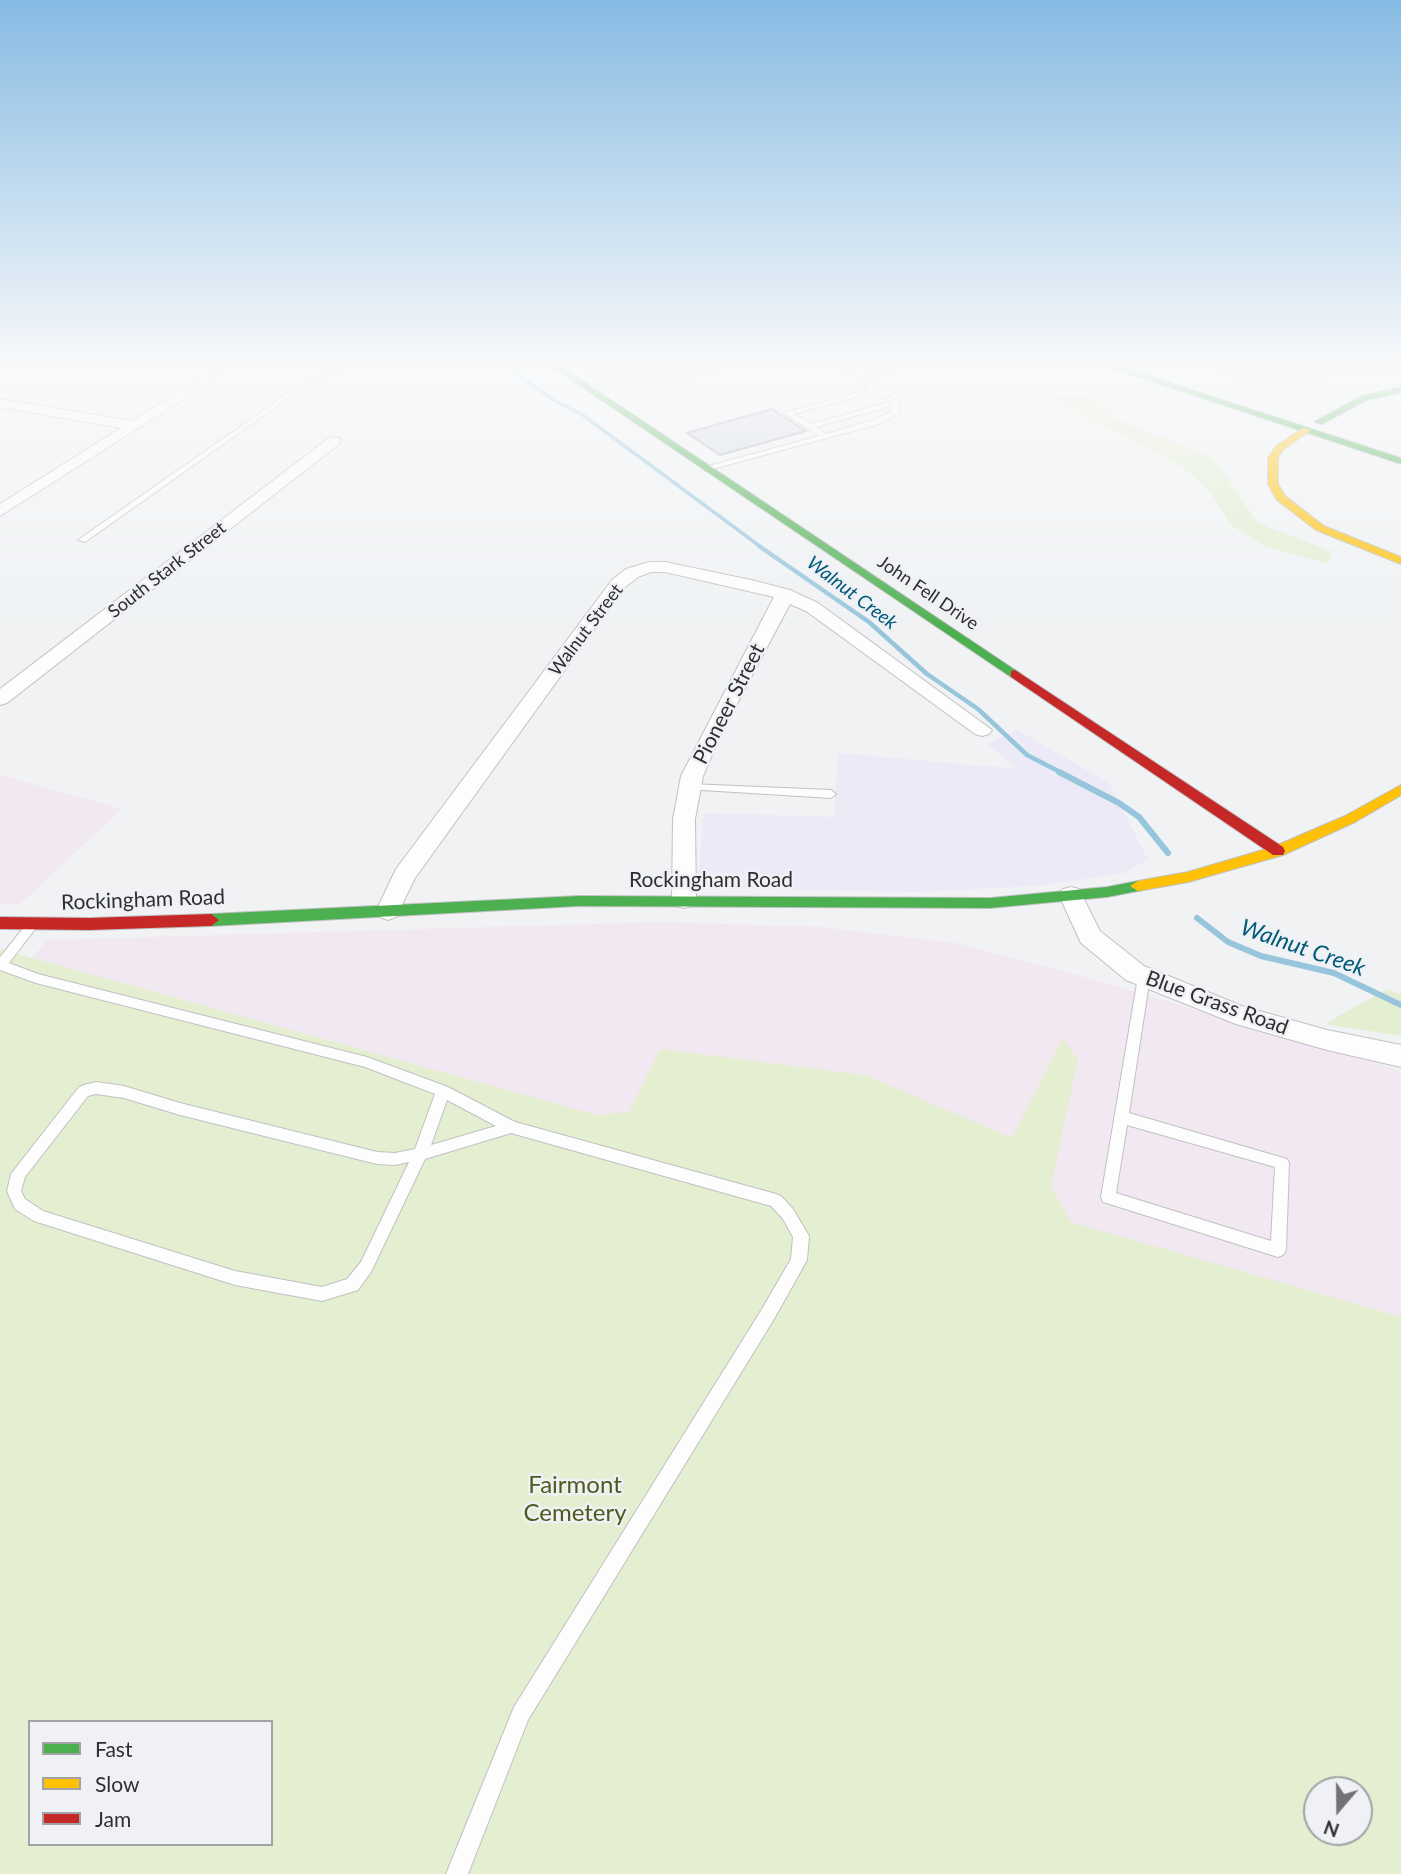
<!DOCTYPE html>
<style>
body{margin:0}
#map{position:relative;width:1401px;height:1874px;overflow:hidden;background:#f0f2f4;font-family:Lato,sans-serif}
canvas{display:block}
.legend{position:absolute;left:28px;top:1720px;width:245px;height:126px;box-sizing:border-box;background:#eff1f5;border:2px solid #a2a3a6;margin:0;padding:9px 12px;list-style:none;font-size:21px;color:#2e2f30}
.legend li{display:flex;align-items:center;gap:14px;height:35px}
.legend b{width:35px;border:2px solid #a2a3a6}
.north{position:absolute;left:1303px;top:1776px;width:70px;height:70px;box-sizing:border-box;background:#eff1f5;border:2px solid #a2a3a6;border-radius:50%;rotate:200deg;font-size:19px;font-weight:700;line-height:28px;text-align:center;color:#2e2f30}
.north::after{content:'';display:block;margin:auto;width:24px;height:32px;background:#727375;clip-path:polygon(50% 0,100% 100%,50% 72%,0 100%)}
</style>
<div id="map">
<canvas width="1401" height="1874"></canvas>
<ul class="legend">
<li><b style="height:9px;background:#4caf50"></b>Fast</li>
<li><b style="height:9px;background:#ffc107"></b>Slow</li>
<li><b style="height:9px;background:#c62828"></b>Jam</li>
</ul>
<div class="north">N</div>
</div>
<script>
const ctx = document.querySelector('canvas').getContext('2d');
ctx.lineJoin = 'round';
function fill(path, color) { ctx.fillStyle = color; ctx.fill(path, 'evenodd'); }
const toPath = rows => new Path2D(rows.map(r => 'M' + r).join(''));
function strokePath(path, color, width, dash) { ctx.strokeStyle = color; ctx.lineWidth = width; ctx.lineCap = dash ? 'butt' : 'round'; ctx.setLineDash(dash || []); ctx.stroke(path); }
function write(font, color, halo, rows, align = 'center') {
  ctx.font = font + ' Lato,sans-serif'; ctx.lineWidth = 5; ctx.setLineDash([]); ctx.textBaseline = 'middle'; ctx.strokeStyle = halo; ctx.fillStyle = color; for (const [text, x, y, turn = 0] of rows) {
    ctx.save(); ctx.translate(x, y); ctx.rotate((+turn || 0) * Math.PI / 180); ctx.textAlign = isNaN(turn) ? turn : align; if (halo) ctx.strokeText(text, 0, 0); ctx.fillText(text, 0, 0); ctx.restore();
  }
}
fill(toPath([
 [0,775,122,809,19,905,0,903],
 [662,922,820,927,956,943,1092,979,1401,1071,1401,1344,1328,1319,32,958,47,940]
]), '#f2e8f2');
fill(toPath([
 [575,367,743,367,620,398],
 [1198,367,1401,367,1401,376,1248,383],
 [1017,730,1109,783,1148,860,1124,873,1038,886,915,892,721,888,698,875,704,813,834,817,838,753,1017,769,987,744]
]), '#eceaf7');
fill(toPath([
 [1045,396,1096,398,1116,419,1213,457,1258,523,1332,552,1327,563,1264,546,1231,525,1209,490,1183,467],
 [0,949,597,1115,629,1112,660,1049,865,1075,1012,1138,1062,1039,1078,1059,1051,1186,1071,1222,1401,1317,1401,1874,0,1874],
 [30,1722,271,1722,271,1844,30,1844],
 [1317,1790,1359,1790,1359,1832,1317,1832],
 [1387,989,1401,994,1401,1036,1325,1024]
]), '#e4eed0');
strokePath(toPath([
 [507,367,553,400,584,416,761,547]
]), '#97c5dc', 3.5);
strokePath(toPath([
 [759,546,869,622,927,674,978,709,1027,755,1062,773]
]), '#97c5dc', 4.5);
strokePath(toPath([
 [1059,772,1119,803,1139,817,1168,853],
 [1197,918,1228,942,1261,956,1334,973,1401,1005]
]), '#97c5dc', 6);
const building = toPath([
 [772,409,806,431,720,455,687,433,772,409]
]);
fill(building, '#d3d8e4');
strokePath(building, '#adaeaf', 2);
const lane = toPath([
 [350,367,361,367,311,382,85,542,78,540,307,380,350,367],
 [837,367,845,367,861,377,900,367,912,367,866,380,883,391,916,383,919,385,888,394,899,403,899,413,879,424,705,471,705,467,819,436,784,413,870,389,837,367],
 [874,392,890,402,811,424,794,414,874,392],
 [891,406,891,412,873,420,826,434,816,427,891,406],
 [690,784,831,790,836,794,831,798,686,789,685,787,690,784],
 [33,920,39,924,9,963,38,974,367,1057,448,1087,515,1122,776,1194,781,1196,793,1209,809,1236,807,1260,774,1319,528,1720,468,1874,446,1874,514,1707,762,1309,791,1259,793,1237,783,1219,771,1206,511,1133,425,1159,371,1272,358,1290,322,1301,235,1285,34,1221,15,1209,7,1191,11,1174,79,1087,84,1085,96,1082,124,1086,180,1103,377,1152,395,1153,415,1149,435,1094,365,1067,36,983,0,970,0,957,29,921,33,920],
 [96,1094,124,1098,180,1115,377,1164,395,1165,409,1162,361,1262,347,1279,322,1287,235,1271,43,1211,25,1199,21,1191,25,1177,88,1096,96,1094],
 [447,1100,496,1126,431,1145,447,1100],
 [1144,972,1148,974,1150,977,1129,1113,1287,1159,1289,1163,1286,1250,1283,1255,1278,1257,1103,1202,1101,1197,1138,977,1140,974,1144,972],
 [1127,1125,1275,1167,1271,1241,1116,1193,1127,1125]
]);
const street = toPath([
 [218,367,234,367,0,516,0,504,121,428,0,407,0,399,132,421,218,367],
 [334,437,339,438,341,441,339,444,7,703,0,705,0,689,329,438,334,437],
 [649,562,665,562,751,580,790,590,818,603,992,730,989,734,982,736,975,734,806,611,790,604,720,736,703,776,695,819,696,900,692,906,684,908,676,906,672,900,673,819,681,776,774,597,665,572,651,572,638,577,624,588,415,878,396,917,388,920,380,917,376,911,396,869,612,580,626,569,649,562],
 [1071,887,1079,889,1100,931,1144,966,1242,1006,1327,1030,1401,1045,1401,1067,1327,1050,1236,1024,1126,980,1081,943,1059,895,1063,889,1071,887]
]);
const fast = toPath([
 [552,367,562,367,1021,674,1015,678,1011,677,552,367],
 [1108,367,1122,367,1401,458,1401,464,1108,367],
 [1401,387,1401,393,1367,400,1322,424,1314,422,1361,396,1401,387],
 [1138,881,1143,882,1146,886,1143,890,1107,897,990,908,579,906,211,926,203,920,211,914,579,896,990,898,1107,887,1138,881]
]);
const slow = toPath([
 [1303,428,1311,430,1283,450,1278,458,1278,484,1285,496,1324,526,1401,557,1401,564,1316,530,1277,500,1268,484,1268,458,1276,446,1303,428],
 [1401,785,1401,795,1355,822,1283,855,1188,882,1138,891,1130,886,1138,881,1188,872,1273,847,1345,816,1401,785]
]);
const jam = toPath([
 [1015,670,1283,847,1285,851,1283,855,1273,855,1011,677,1011,671,1015,670],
 [211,914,219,920,211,926,89,930,0,929,0,917,89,918,211,914]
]);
strokePath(lane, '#c0c1c2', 2);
strokePath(street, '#c0c1c2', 2);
strokePath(fast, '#c0c1c2', 2);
strokePath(slow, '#c0c1c2', 2);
strokePath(jam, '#c0c1c2', 2);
fill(lane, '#fdfdfd');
fill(street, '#fdfdfd');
fill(fast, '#4caf50');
fill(slow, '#ffc107');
fill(jam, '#c62828');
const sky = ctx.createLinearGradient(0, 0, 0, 630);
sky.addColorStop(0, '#87bbe3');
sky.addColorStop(0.58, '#f8f9fa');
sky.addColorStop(1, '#f8f9fa00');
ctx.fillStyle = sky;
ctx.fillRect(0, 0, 1401, 630);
write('18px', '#2e2f30', '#eff1f5', [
 ["South Stark Street",167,570,-38],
 ["John Fell Drive",928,593,34],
 ["Walnut Street",586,630,-53]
]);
write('italic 19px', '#005a79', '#eff1f5', [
 ["Walnut Creek",852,593,37]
]);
write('21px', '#2e2f30', '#eff1f5', [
 ["Pioneer Street",729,704,-63],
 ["Rockingham Road",711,880],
 ["Rockingham Road",143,900,-2],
 ["Blue Grass Road",1217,1003,20]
]);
write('italic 23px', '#005a79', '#eff1f5', [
 ["Walnut Creek",1303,948,19]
]);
write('24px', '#4f5b1c', '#eff1f5', [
 ["Fairmont",575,1485],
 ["Cemetery",575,1513]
]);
</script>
